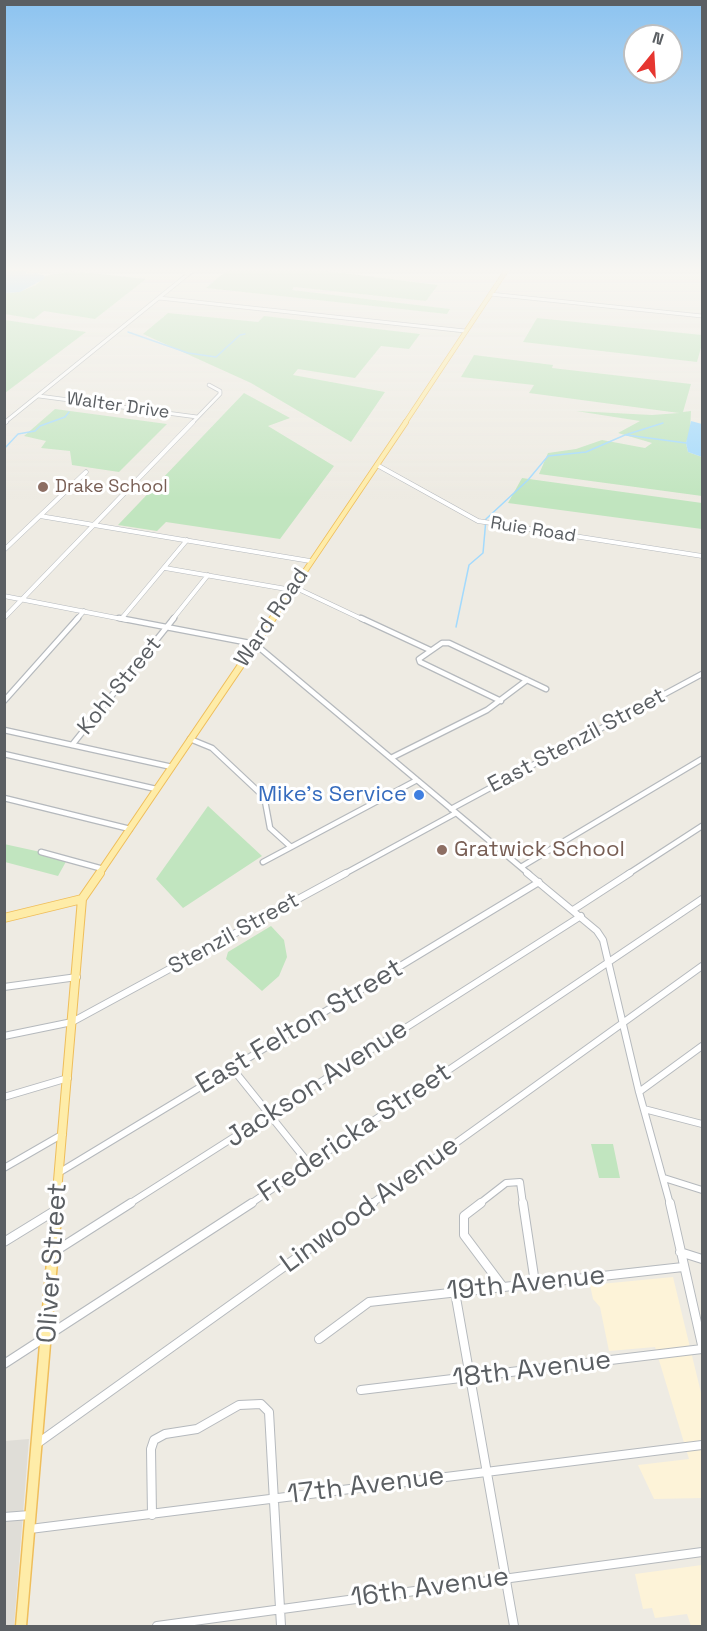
<!DOCTYPE html>
<style>
body{margin:0}
#map{position:relative;width:707px;height:1631px;overflow:hidden;background:#eeebe3;font-family:"Space Grotesk",sans-serif}
canvas{display:block}
.frame{position:absolute;inset:0;border:6px solid #5b5f63;pointer-events:none}
.north{position:absolute;left:623px;top:24px;width:60px;height:60px;box-sizing:border-box;background:#fff;border:2px solid #bdbfc1;border-radius:50%;rotate:18deg;font-size:16px;font-weight:700;line-height:24px;text-align:center;color:#5b5f63}
.north::after{content:'';display:block;margin:auto;width:21px;height:27px;background:#e63630;clip-path:polygon(50% 0,100% 100%,50% 72%,0 100%)}
</style>
<div id="map">
<canvas width="707" height="1631"></canvas>
<div class="frame"></div>
<div class="north">N</div>
</div>
<script>
const ctx = document.querySelector('canvas').getContext('2d');
ctx.lineJoin = 'round';
function fill(path, color) { ctx.fillStyle = color; ctx.fill(path, 'evenodd'); }
const toPath = rows => new Path2D(rows.map(r => 'M' + r).join(''));
function strokePath(path, color, width, dash) { ctx.strokeStyle = color; ctx.lineWidth = width; ctx.lineCap = dash ? 'butt' : 'round'; ctx.setLineDash(dash || []); ctx.stroke(path); }
function write(font, color, halo, rows, align = 'center') {
  ctx.font = font + ' "Space Grotesk",sans-serif'; ctx.lineWidth = 6; ctx.setLineDash([]); ctx.textBaseline = 'middle'; ctx.strokeStyle = halo; ctx.fillStyle = color; for (const [text, x, y, turn = 0] of rows) {
    ctx.save(); ctx.translate(x, y); ctx.rotate((+turn || 0) * Math.PI / 180); ctx.textAlign = isNaN(turn) ? turn : align; if (halo) ctx.strokeText(text, 0, 0); ctx.fillText(text, 0, 0); ctx.restore();
  }
}
fill(toPath([
 [673,1277,702,1397,702,1498,654,1499,638,1465,689,1459,655,1347,609,1351,600,1307,593,1299,590,1285],
 [702,1565,702,1626,691,1626,687,1614,655,1618,652,1608,643,1609,635,1574]
]), '#fdf3d8');
fill(toPath([
 [29,1439,14,1626,5,1626,5,1441]
]), '#dfddd7');
fill(toPath([
 [72,271,146,279,95,319,44,311,34,319,5,314,5,293,19,292,36,285,45,276],
 [226,271,326,271,438,285,426,301,294,287,292,290,450,309,447,314,206,288],
 [168,313,258,322,264,316,420,334,409,349,381,346,355,378,298,369,293,375,385,392,351,442,251,383,143,334],
 [537,318,702,335,702,344,697,362,523,342],
 [4,320,5,320,86,332,5,393],
 [474,355,553,365,552,368,691,384,683,412,691,411,690,432,686,443,688,452,702,457,702,496,539,474,548,453,576,449,602,440,645,448,652,443,618,433,640,421,576,411,652,415,679,413,529,393,534,385,461,377],
 [244,393,290,418,268,426,334,466,280,539,166,522,157,531,118,525],
 [55,409,167,424,119,472,72,465,70,451,41,448,46,441,24,436],
 [522,478,702,503,702,529,508,503],
 [208,806,262,856,183,908,156,879],
 [4,844,68,858,58,876,5,862],
 [271,926,284,940,287,957,279,976,262,991,226,959,228,952],
 [591,1144,613,1144,620,1178,599,1178]
]), '#c1e5bf');
fill(toPath([
 [4,271,27,271,26,274,36,273,45,276,44,279,20,292,5,293],
 [691,421,702,424,702,457,688,452,686,443]
]), '#a3dafd');
strokePath(toPath([
 [128,332,188,353,216,357,240,335,245,334],
 [626,435,686,443],
 [4,449,18,434,35,431,40,426,65,417,69,412],
 [456,627,469,565,483,553,486,519,528,480,548,456,586,452,625,435,663,423]
]), '#a3dafd', 1.5);
const minorFar4 = toPath([
 [490,294,702,316],
 [159,298,465,331],
 [39,396,197,417],
 [4,423,192,271],
 [192,423,220,394,220,391,209,385]
]);
const minorFar3 = toPath([
 [4,423,6,422],
 [377,465,478,521,702,556],
 [40,516,310,561],
 [4,550,86,472],
 [165,568,292,590],
 [294,587,364,620],
 [4,596,127,620],
 [4,618,193,422],
 [122,618,187,540],
 [76,620,84,611],
 [172,620,208,575]
]);
const minorFar2 = toPath([
 [119,618,255,644,529,874],
 [361,618,430,650],
 [4,701,78,618],
 [501,701,420,662,419,659,442,643,449,643,546,689],
 [4,730,172,767],
 [190,739,212,748,260,793,265,801,270,828,291,847],
 [72,745,174,618],
 [4,754,156,789],
 [391,758,487,710,527,680],
 [4,798,130,829],
 [451,809,702,674],
 [41,852,103,869],
 [263,862,417,780],
 [521,867,702,759],
 [344,874,456,813],
 [628,874,702,826]
]);
const minorFar1 = toPath([
 [527,873,597,931,603,940,639,1092,670,1204],
 [573,910,630,873],
 [4,987,77,977],
 [4,1036,72,1022,346,873],
 [232,1068,310,1165],
 [639,1092,702,1046],
 [4,1097,68,1078],
 [644,1109,702,1124],
 [4,1168,63,1134],
 [60,1172,539,882],
 [664,1178,702,1190],
 [129,1204,581,916],
 [250,1204,702,899],
 [371,1204,702,966],
 [479,1204,506,1183,520,1182,523,1204]
]);
const minor = toPath([
 [481,1203,464,1216,464,1235,503,1287],
 [523,1203,535,1283],
 [670,1203,702,1345],
 [4,1242,56,1210],
 [54,1252,131,1203],
 [680,1252,702,1259],
 [455,1292,514,1626],
 [319,1339,369,1302,683,1267],
 [4,1364,252,1203],
 [361,1390,702,1349],
 [38,1443,373,1203],
 [152,1515,151,1449,154,1440,165,1434,197,1429,239,1405,261,1404,269,1412,281,1626],
 [4,1517,30,1515],
 [30,1529,702,1445],
 [157,1626,702,1552]
]);
const majorFar4 = toPath([
 [405,423,506,271]
]);
const majorFar3 = toPath([
 [272,620,406,422]
]);
const majorFar2 = toPath([
 [99,874,273,618]
]);
const majorFar1 = toPath([
 [4,918,82,899,100,873],
 [56,1204,82,899]
]);
const major = toPath([
 [21,1626,57,1203]
]);
strokePath(minorFar4, '#b5b9bd', 4.5);
strokePath(minorFar3, '#b5b9bd', 5);
strokePath(minorFar2, '#b5b9bd', 7);
strokePath(minorFar1, '#b5b9bd', 8);
strokePath(minor, '#b5b9bd', 10);
strokePath(majorFar4, '#efbe5b', 5);
strokePath(majorFar3, '#efbe5b', 6);
strokePath(majorFar2, '#efbe5b', 8);
strokePath(majorFar1, '#efbe5b', 10);
strokePath(major, '#efbe5b', 13);
strokePath(minorFar4, '#fff', 3);
strokePath(minorFar3, '#fff', 4);
strokePath(minorFar2, '#fff', 4.5);
strokePath(minorFar1, '#fff', 6);
strokePath(minor, '#fff', 8);
strokePath(majorFar4, '#feeca8', 4);
strokePath(majorFar3, '#feeca8', 4.5);
strokePath(majorFar2, '#feeca8', 6);
strokePath(majorFar1, '#feeca8', 8);
strokePath(major, '#feeca8', 10);
const sky = ctx.createLinearGradient(0, 0, 0, 499);
sky.addColorStop(0, '#8cc3f0');
sky.addColorStop(0.54, '#f7f6f2');
sky.addColorStop(1, '#f7f6f200');
ctx.fillStyle = sky;
ctx.fillRect(0, 0, 707, 499);
for (const [x, y, r, color] of [
 [43,487,6,"#8d6e63"],
 [419,795,6,"#3f7fe0"],
 [442,850,6,"#8d6e63"]
]) { const dot = new Path2D(); dot.arc(x, y, r, 0, 2 * Math.PI); ctx.fillStyle = color; ctx.fill(dot); strokePath(dot, '#fff', 2); }
write('18px', '#5b5f63', '#fff', [
 ["Walter Drive",118,406,8],
 ["Ruie Road",533,530,9]
]);
write('18px', '#785e54', '#fff', [
 ["Drake School",55,487]
], 'left');
write('22px', '#5b5f63', '#fff', [
 ["Ward Road",272,618,-56],
 ["Kohl Street",120,686,-51],
 ["East Stenzil Street",577,741,-28],
 ["Stenzil Street",234,934,-29]
]);
write('22px', '#366cbe', '#fff', [
 ["Mike's Service",407,795]
], 'right');
write('22px', '#785e54', '#fff', [
 ["Gratwick School",454,850]
], 'left');
write('27px', '#5b5f63', '#fff', [
 ["East Felton Street",300,1027,-31],
 ["Jackson Avenue",317,1084,-33],
 ["Fredericka Street",355,1133,-34],
 ["Linwood Avenue",370,1205,-36],
 ["Oliver Street",53,1263,-86],
 ["19th Avenue",526,1284,-6],
 ["18th Avenue",532,1370,-7],
 ["17th Avenue",366,1486,-7],
 ["16th Avenue",430,1588,-8]
]);
</script>
